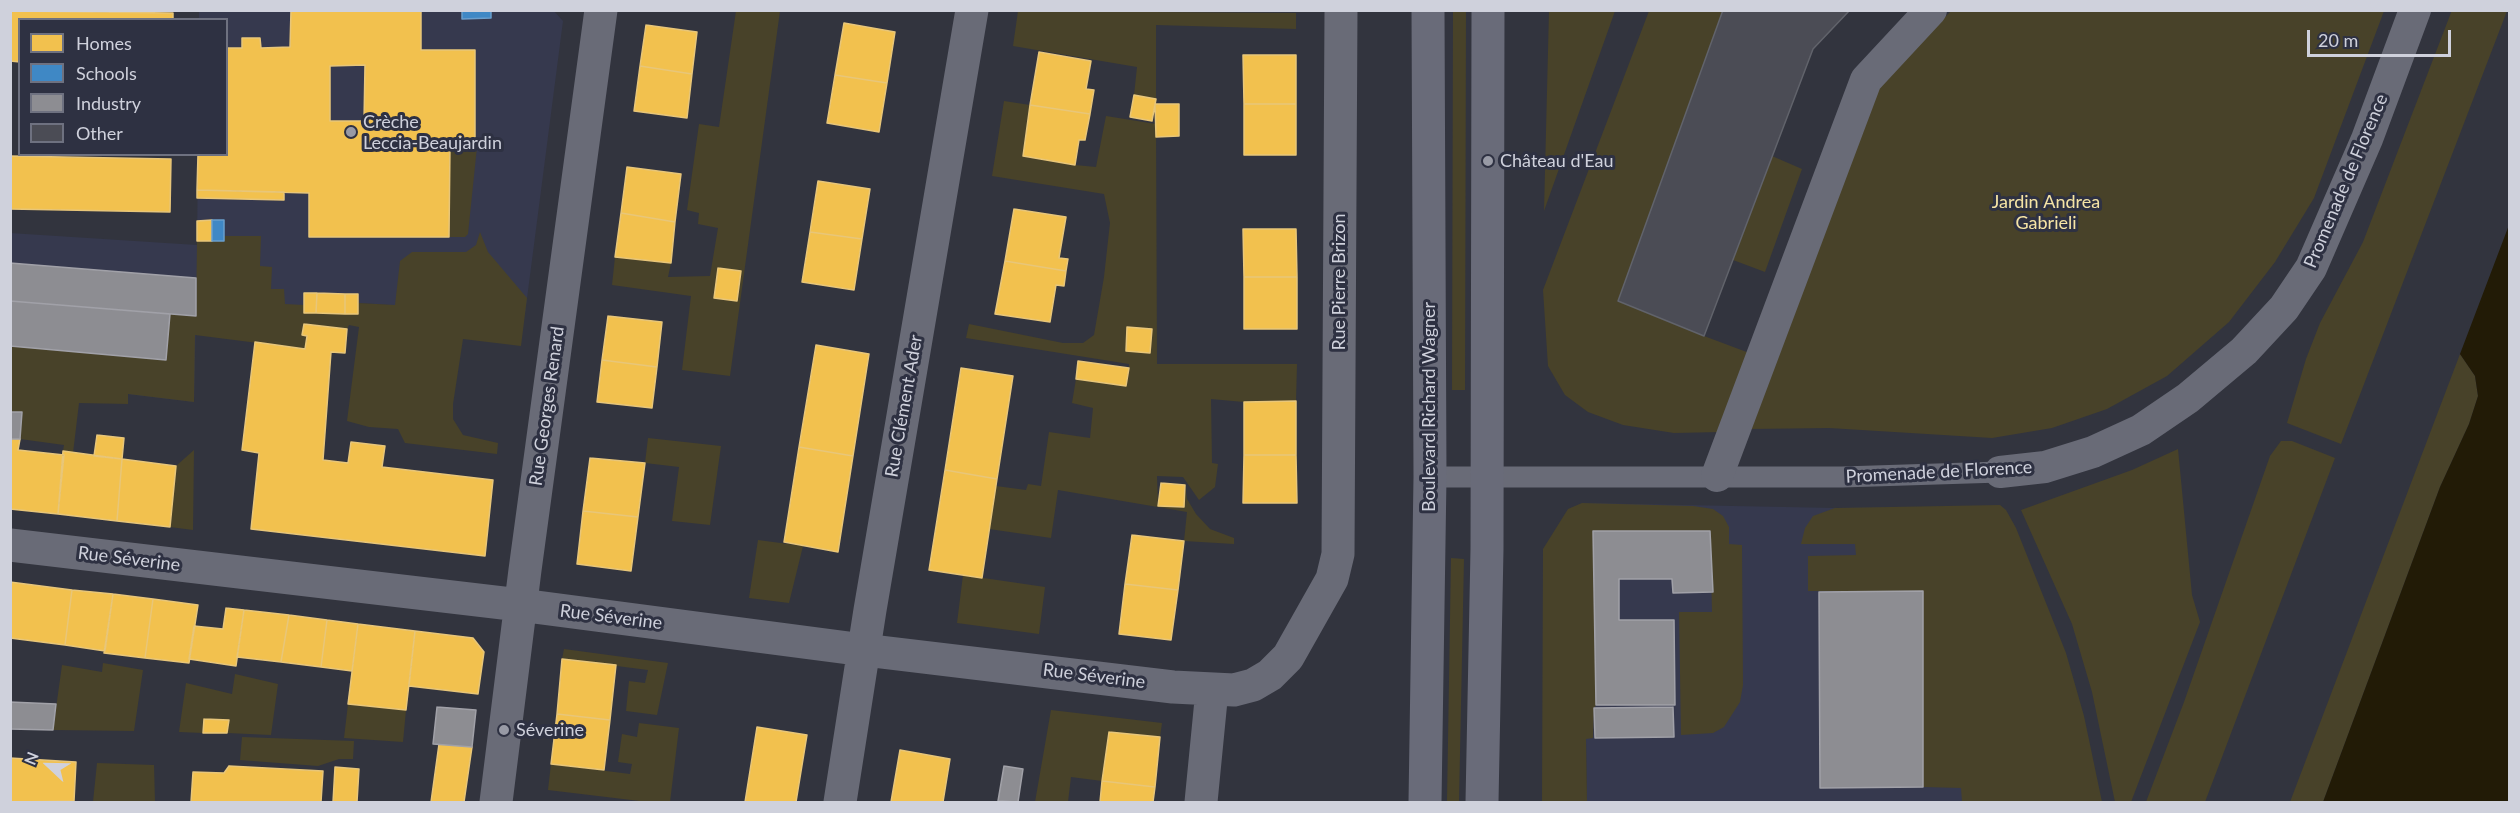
<!DOCTYPE html>
<meta charset="utf-8">
<style>
body{margin:0}
#map{position:relative;width:2520px;height:813px;overflow:hidden;background:#32343e;font-family:Lato,sans-serif}
canvas{display:block}
.frame{position:absolute;inset:0;border:12px solid #cfd1dc;pointer-events:none}
.legend{position:absolute;left:18px;top:18px;width:210px;height:138px;box-sizing:border-box;background:#2e3142;border:2px solid #6e7180;margin:0;padding:8px 10px;list-style:none;font-size:18px;color:#cfd1dc}
.legend li{display:flex;align-items:center;gap:12px;height:30px}
.legend b{width:30px;border:2px solid #6e7180}
.north{position:absolute;left:18px;top:735px;width:60px;height:60px;-webkit-text-stroke:4px #2e3142;paint-order:stroke;rotate:292deg;font-size:16px;font-weight:700;line-height:24px;text-align:center;color:#cfd1dc}
.north::after{content:'';display:block;margin:auto;width:21px;height:27px;background:#cfd1dc;clip-path:polygon(50% 0,100% 100%,50% 72%,0 100%)}
.scale{position:absolute;left:2307px;top:30px;width:144px;height:27px;box-sizing:border-box;border:3px solid #cfd1dc;border-top:0;padding-left:8px;font-size:18px;line-height:21px;white-space:nowrap;color:#cfd1dc;-webkit-text-stroke:4px #2e3142;paint-order:stroke}
</style>
<div id="map">
<canvas width="2520" height="813"></canvas>
<div class="frame"></div>
<ul class="legend">
<li><b style="height:16px;background:#f2c14e"></b>Homes</li>
<li><b style="height:16px;background:#3f88c5"></b>Schools</li>
<li><b style="height:16px;background:#8d8d92"></b>Industry</li>
<li><b style="height:16px;background:#4b4c55"></b>Other</li>
</ul>
<div class="north">N</div>
<div class="scale">20 m</div>
</div>
<script>
const ctx = document.querySelector('canvas').getContext('2d');
ctx.lineJoin = 'round';
function fill(path, color) { ctx.fillStyle = color; ctx.fill(path, 'evenodd'); }
const toPath = rows => new Path2D(rows.map(r => 'M' + r).join(''));
function strokePath(path, color, width, dash) { ctx.strokeStyle = color; ctx.lineWidth = width; ctx.lineCap = dash ? 'butt' : 'round'; ctx.setLineDash(dash || []); ctx.stroke(path); }
function write(font, color, halo, rows, align = 'center') {
  ctx.font = font + ' Lato,sans-serif'; ctx.lineWidth = 6; ctx.setLineDash([]); ctx.textBaseline = 'middle'; ctx.strokeStyle = halo; ctx.fillStyle = color; for (const [text, x, y, turn = 0] of rows) {
    ctx.save(); ctx.translate(x, y); ctx.rotate((+turn || 0) * Math.PI / 180); ctx.textAlign = isNaN(turn) ? turn : align; if (halo) ctx.strokeText(text, 0, 0); ctx.fillText(text, 0, 0); ctx.restore();
  }
}
fill(toPath([
 [553,10,563,21,525,314,359,303,358,314,196,312,194,402,11,380,10,233,197,245,198,155,226,154,226,20,199,19,199,11],
 [1582,503,1835,508,1995,506,2002,802,1587,802]
]), '#36394e');
fill(toPath([
 [1466,10,1465,390,1452,390,1453,11],
 [2452,10,2507,11,2341,444,2287,423,2306,359,2320,323,2363,242],
 [736,11,780,11,730,376,682,370,691,296,612,285,615,257,671,263,668,277,710,276,718,228,698,224,699,213,687,210,699,124,719,127],
 [718,268,741,271,736,301,715,298],
 [1018,11,1296,13,1296,29,1156,25,1156,99,1134,95,1137,67,1013,46],
 [1549,11,1615,11,1544,211],
 [1649,11,1723,11,1704,336,1752,354,1721,432,1674,433,1623,425,1588,412,1565,395,1548,366,1543,290],
 [1951,11,2384,11,2314,198,2275,262,2229,322,2167,376,2107,409,2052,428,1992,438,1829,428,1749,429,1877,88],
 [1004,101,1030,105,1075,165,1096,167,1106,116,1156,124,1157,364,1297,364,1296,401,1244,402,1211,399,1212,463,1218,464,1215,487,1199,500,1183,477,1157,476,1158,505,1183,507,1185,485,1187,499,1196,514,1210,529,1234,538,1234,544,1184,541,1187,512,1058,490,1051,538,989,529,996,486,1026,490,1028,484,1041,486,1049,432,1090,438,1093,408,1072,403,1076,379,1126,386,1129,368,1129,364,966,338,969,324,1063,343,1083,343,1094,335,1104,277,1110,223,1104,194,992,176],
 [1128,327,1150,353,1126,351],
 [475,144,477,147,468,234,465,237,449,237,450,145],
 [1772,156,1802,169,1765,272,1733,260],
 [480,232,488,252,527,298,521,346,463,339,453,404,453,419,463,435,498,443,497,454,405,443,398,429,369,427,347,421,359,327,349,325,347,329,304,324,302,335,307,336,305,349,195,335,194,402,128,394,128,404,79,403,73,453,63,451,64,445,20,439,22,412,11,412,11,346,166,360,170,314,196,316,197,241,223,241,224,236,261,236,260,266,272,267,271,289,284,289,285,304,304,305,305,313,358,314,358,303,395,305,400,261,412,252,466,252,476,245],
 [2460,354,2475,376,2478,396,2469,424,2440,487,2323,802,2290,802],
 [648,438,721,446,710,525,672,521,679,467,645,463],
 [2281,441,2292,441,2335,458,2205,802,2146,802,2184,702,2270,456],
 [2178,449,2192,595,2200,622,2131,802,2115,802,2092,692,2072,624,2021,510,2132,470],
 [194,450,193,530,170,527,176,466],
 [1582,503,1693,506,1713,509,1723,516,1729,527,1729,544,1742,545,1743,685,1740,702,1724,727,1713,733,1681,735,1679,612,1712,612,1710,531,1593,531,1596,705,1594,708,1593,738,1586,739,1587,802,1542,802,1543,549,1568,509],
 [2000,505,2006,510,2016,528,2066,653,2084,716,2102,802,1962,802,1961,788,1923,787,1922,591,1808,591,1808,556,1856,555,1855,544,1801,544,1805,528,1813,516,1835,508],
 [758,540,803,546,789,603,749,598],
 [1451,558,1464,559,1459,802,1447,802],
 [963,575,1045,587,1039,634,957,623],
 [564,649,668,663,657,715,626,711,629,681,645,683,648,670,562,659],
 [103,663,143,670,134,731,53,730,62,665,102,672],
 [235,674,278,684,271,735,227,733,229,720,205,719,203,733,179,732,186,683,232,694],
 [348,704,406,710,403,742,344,738],
 [1051,710,1162,723,1160,737,1102,781,1071,777,1068,802,1035,802],
 [639,723,679,728,670,802,648,802,548,790,551,764,630,774,632,764,618,762,622,734,637,737],
 [242,737,354,741,353,759,339,759,318,766,240,760],
 [97,763,154,765,155,802,93,802]
]), '#484229');
fill(toPath([
 [2509,225,2509,802,2323,802,2440,487,2469,424,2478,396,2475,376,2460,354]
]), '#221b06');
const homes = toPath([
 [291,10,421,10,421,50,475,50,475,144,450,145,449,237,309,237,309,193,197,190,198,154,226,154,226,48,242,48,242,38,260,38,261,48,290,47,291,10],
 [365,65,364,121,330,121,330,66,365,65],
 [10,11,173,13,173,20,20,20,20,62,10,61,10,11],
 [844,23,895,32,887,83,835,75,844,23],
 [646,25,697,32,692,74,640,66,646,25],
 [1039,52,1091,61,1086,89,1094,90,1090,114,1030,105,1039,52],
 [1243,55,1296,55,1296,104,1244,104,1243,55],
 [640,66,692,74,687,118,634,111,640,66],
 [835,75,887,83,879,132,827,123,835,75],
 [1134,95,1156,99,1152,121,1130,117,1134,95],
 [1155,104,1179,104,1179,136,1156,137,1155,104],
 [1244,104,1296,104,1296,155,1244,155,1244,104],
 [1030,105,1090,114,1085,140,1079,140,1075,165,1023,156,1030,105],
 [10,156,171,159,170,212,10,209,10,156],
 [627,167,681,174,675,222,621,213,627,167],
 [818,181,870,189,862,239,810,232,818,181],
 [197,190,284,192,284,200,197,198,197,190],
 [1014,209,1066,217,1059,258,1068,259,1066,271,1005,261,1014,209],
 [621,213,675,222,671,263,615,257,621,213],
 [212,220,212,241,197,241,197,221,212,220],
 [1243,229,1296,229,1297,277,1244,277,1243,229],
 [810,232,862,239,854,290,802,282,810,232],
 [1005,261,1066,271,1064,286,1056,285,1050,322,995,314,1005,261],
 [718,268,741,271,737,301,714,298,718,268],
 [1244,277,1297,277,1297,329,1244,329,1244,277],
 [304,293,317,293,316,313,304,313,304,293],
 [317,293,345,294,345,314,316,313,317,293],
 [345,294,358,294,358,314,345,314,345,294],
 [608,316,662,322,657,367,602,360,608,316],
 [304,324,347,329,345,353,331,352,323,460,348,463,351,442,385,446,382,467,493,480,485,556,251,529,259,453,242,450,255,342,305,349,307,336,302,335,304,324],
 [1127,327,1152,329,1150,353,1126,351,1127,327],
 [816,345,869,354,853,456,799,447,816,345],
 [602,360,657,367,652,408,597,402,602,360],
 [1078,361,1129,368,1126,386,1076,379,1078,361],
 [961,368,1013,376,997,479,945,470,961,368],
 [1296,401,1296,455,1244,455,1244,402,1296,401],
 [97,435,124,438,122,459,94,456,97,435],
 [10,439,20,439,18,450,64,455,58,514,10,509,10,439],
 [799,447,853,456,838,552,784,542,799,447],
 [63,451,122,459,117,521,58,514,63,451],
 [1244,455,1296,455,1297,503,1243,503,1244,455],
 [590,458,645,463,638,517,583,511,590,458],
 [122,459,176,466,170,527,117,521,122,459],
 [945,470,997,479,982,578,929,570,945,470],
 [1161,483,1185,485,1184,507,1158,506,1161,483],
 [583,511,638,517,631,571,577,564,583,511],
 [1132,535,1184,541,1178,590,1125,584,1132,535],
 [10,582,72,590,65,645,10,638,10,582],
 [1125,584,1178,590,1171,640,1119,634,1125,584],
 [72,590,113,594,105,651,65,645,72,590],
 [113,594,153,599,145,658,104,653,113,594],
 [153,599,198,605,189,663,145,658,153,599],
 [226,608,244,610,236,666,189,659,194,626,223,629,226,608],
 [244,610,289,615,281,662,237,657,244,610],
 [289,615,327,620,321,667,281,662,289,615],
 [327,620,358,624,352,671,321,667,327,620],
 [358,624,415,631,406,710,348,704,358,624],
 [415,631,473,638,484,652,478,694,409,686,415,631],
 [562,659,616,665,610,720,557,714,562,659],
 [557,714,610,720,604,770,551,764,557,714],
 [204,719,229,720,227,733,203,733,204,719],
 [757,727,807,735,796,802,745,802,757,727],
 [1109,732,1160,737,1155,787,1102,781,1109,732],
 [439,744,472,747,464,802,431,802,439,744],
 [900,750,950,759,943,802,891,802,900,750],
 [10,758,76,762,74,801,10,802,10,758],
 [229,766,323,771,321,802,191,802,193,772,224,773,229,766],
 [335,767,359,769,357,802,333,802,335,767],
 [1102,781,1155,787,1153,802,1100,802,1102,781]
]);
fill(homes, '#f2c14e');
strokePath(homes, '#e8c679', 1.5);
const schools = toPath([
 [462,10,491,10,491,18,462,19,462,10],
 [212,220,224,220,224,241,212,241,212,220]
]);
fill(schools, '#3f88c5');
strokePath(schools, '#6a9ecc', 1.5);
const industry = toPath([
 [10,263,196,278,196,316,10,301,10,263],
 [10,301,170,314,166,360,10,346,10,301],
 [10,412,22,412,20,439,10,439,10,412],
 [1593,531,1710,531,1713,592,1673,593,1672,579,1619,579,1619,620,1674,620,1675,705,1596,705,1593,531],
 [1923,591,1923,787,1820,788,1819,592,1923,591],
 [10,702,56,704,53,730,10,729,10,702],
 [437,707,476,710,472,747,433,744,437,707],
 [1673,707,1674,737,1595,738,1594,708,1673,707],
 [1004,766,1023,769,1018,802,998,801,1004,766]
]);
fill(industry, '#8d8d92');
strokePath(industry, '#a1a1a8', 1.5);
const building = toPath([
 [1723,10,1850,10,1813,49,1704,336,1618,301,1723,10]
]);
fill(building, '#4b4c55');
strokePath(building, '#61636b', 1.5);
strokePath(toPath([
 [1430,477,1842,477,2000,472]
]), '#696b77', 21);
strokePath(toPath([
 [2000,472,2045,467,2093,452,2141,430,2188,398,2244,351,2284,308,2311,268,2367,139,2415,10],
 [1717,476,1866,80,1931,10]
]), '#696b77', 32);
strokePath(toPath([
 [10,545,520,605,864,650,1173,687,1234,690,1253,685,1270,675,1288,657,1332,579,1338,554,1341,10],
 [496,802,525,570,601,10],
 [840,802,870,610,972,10],
 [1201,802,1212,690]
]), '#696b77', 33);
strokePath(toPath([
 [1425,802,1430,477,1428,10],
 [1482,802,1487,549,1488,10]
]), '#696b79', 33);
for (const [x, y, r, color] of [
 [351,132,6,"#989aa5"],
 [1488,161,6,"#989aa5"],
 [504,730,6,"#989aa5"]
]) { const dot = new Path2D(); dot.arc(x, y, r, 0, 2 * Math.PI); ctx.fillStyle = color; ctx.fill(dot); strokePath(dot, '#2e3142', 2); }
write('18px', '#cfd1dc', '#2e3142', [
 ["Crèche",363,122],
 ["Leccia-Beaujardin",363,143],
 ["Château d'Eau",1500,161],
 ["Séverine",516,730]
], 'left');
write('18px', '#cfd1dc', '#2e3142', [
 ["Promenade de Florence",2346,181,-67],
 ["Rue Pierre Brizon",1339,282,-90],
 ["Rue Georges Renard",547,406,-82],
 ["Rue Clément Ader",904,406,-80],
 ["Boulevard Richard Wagner",1429,407,-90],
 ["Promenade de Florence",1939,472,-3],
 ["Rue Séverine",129,559,7],
 ["Rue Séverine",611,617,7],
 ["Rue Séverine",1094,676,7]
]);
write('18px', '#f6e4a5', '#2e3142', [
 ["Jardin Andrea",2046,202],
 ["Gabrieli",2046,223]
]);
</script>
